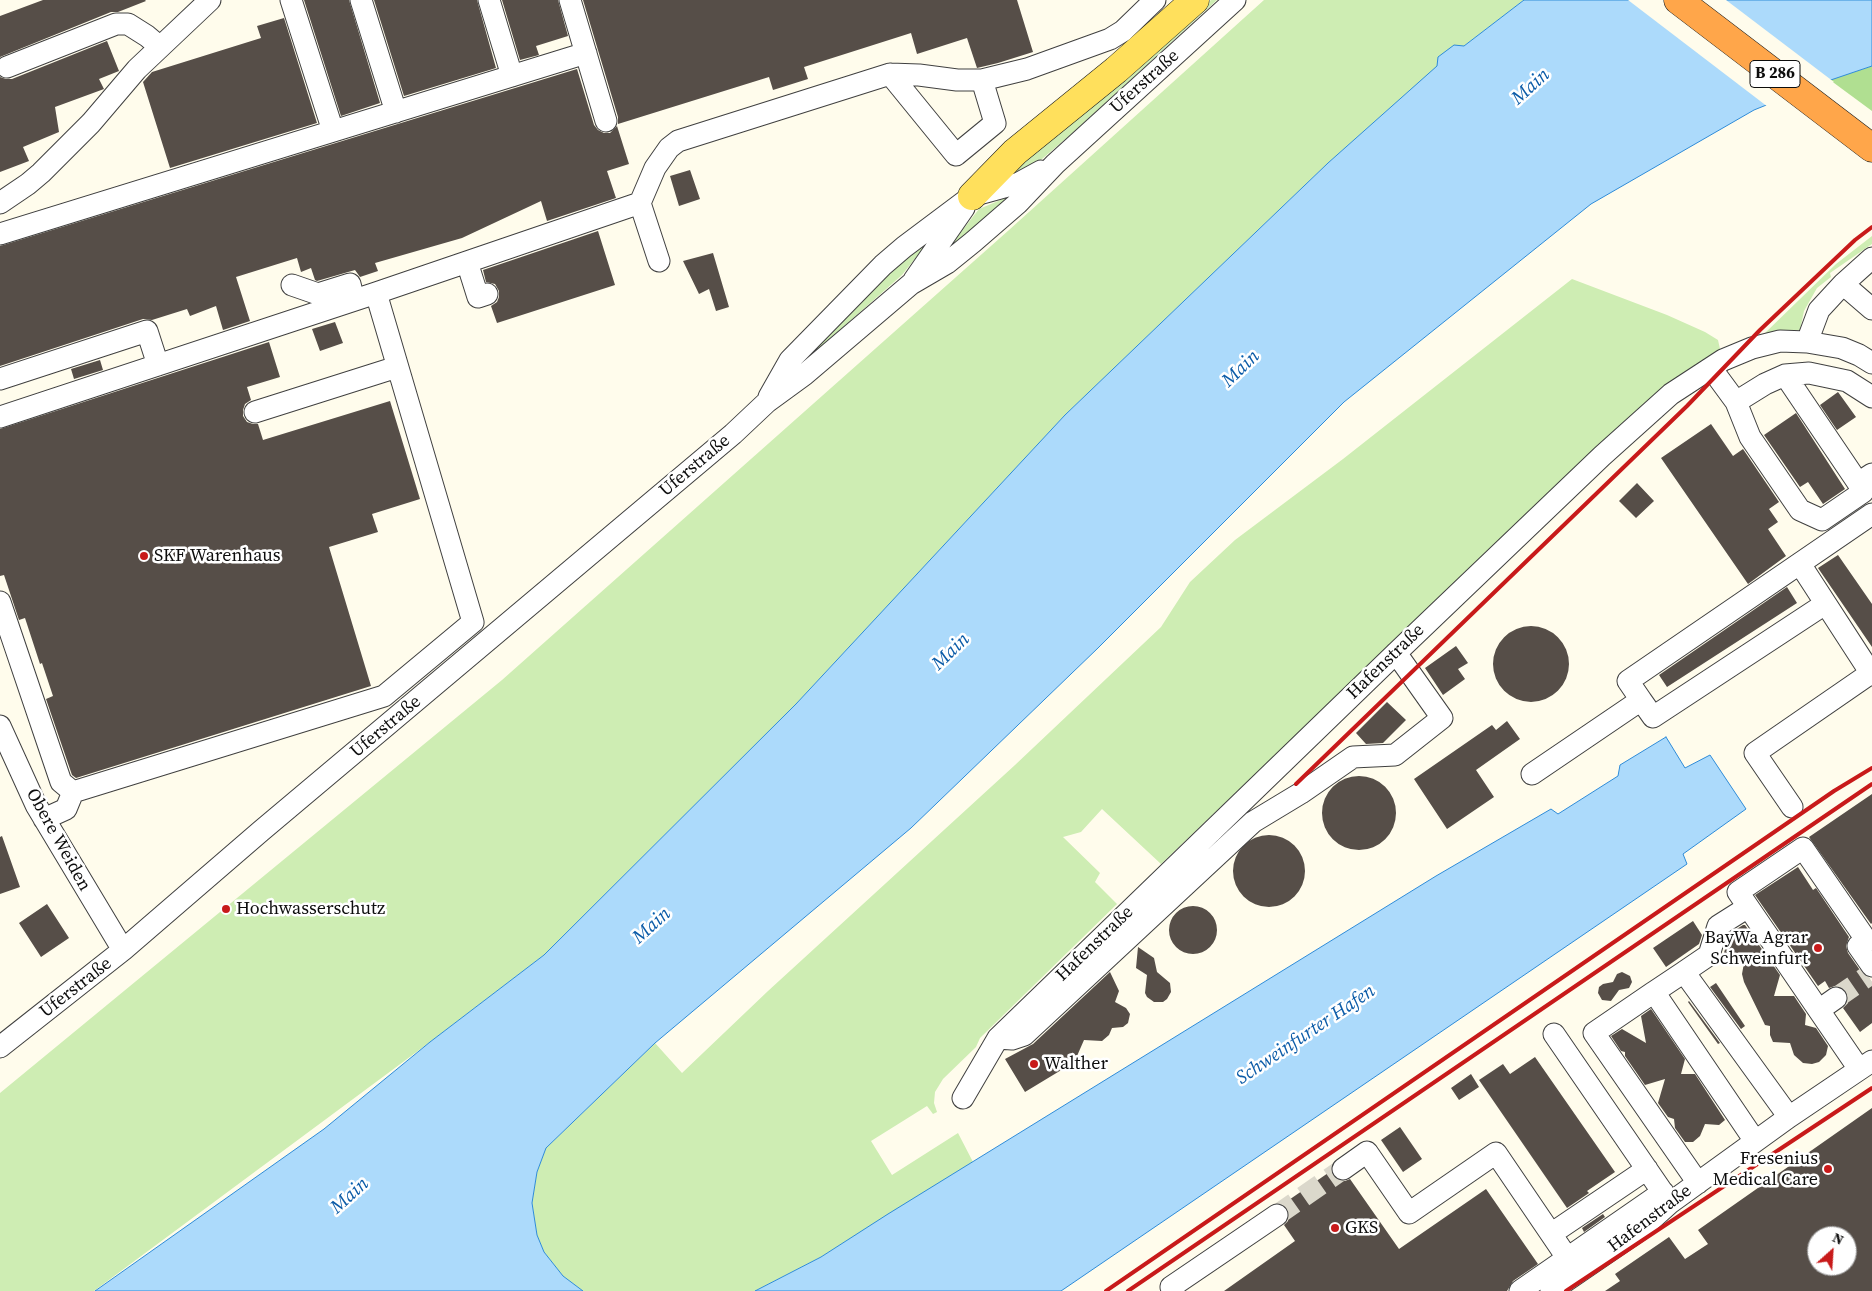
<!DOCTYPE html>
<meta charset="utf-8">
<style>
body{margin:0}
#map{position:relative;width:1872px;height:1291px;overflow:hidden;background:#fffcec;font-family:"Source Serif 4",serif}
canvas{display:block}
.north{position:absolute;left:1807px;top:1226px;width:50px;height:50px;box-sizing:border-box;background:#fff;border:1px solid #9e9e9e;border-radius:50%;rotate:26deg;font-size:14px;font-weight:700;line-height:20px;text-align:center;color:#0d0d0d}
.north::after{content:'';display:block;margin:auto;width:18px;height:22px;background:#c81a1a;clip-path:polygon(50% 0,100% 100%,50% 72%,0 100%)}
</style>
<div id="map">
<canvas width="1872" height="1291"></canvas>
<div class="north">N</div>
</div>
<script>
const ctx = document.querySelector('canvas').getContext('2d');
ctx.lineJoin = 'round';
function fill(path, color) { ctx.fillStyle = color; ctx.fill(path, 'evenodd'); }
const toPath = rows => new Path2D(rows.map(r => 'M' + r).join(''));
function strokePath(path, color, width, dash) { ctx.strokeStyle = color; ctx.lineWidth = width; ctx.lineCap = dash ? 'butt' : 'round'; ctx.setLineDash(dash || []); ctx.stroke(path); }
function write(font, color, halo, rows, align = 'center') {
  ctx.font = font + ' "Source Serif 4",serif'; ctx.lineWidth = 5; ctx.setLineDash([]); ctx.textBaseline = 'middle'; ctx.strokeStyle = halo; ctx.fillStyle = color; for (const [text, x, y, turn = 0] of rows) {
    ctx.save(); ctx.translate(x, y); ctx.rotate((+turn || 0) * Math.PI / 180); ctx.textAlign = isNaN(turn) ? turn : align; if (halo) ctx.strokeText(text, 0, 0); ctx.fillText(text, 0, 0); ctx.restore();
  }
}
fill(toPath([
 [1211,0,1217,0,1077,129,1042,159,1028,168,1011,174,1012,171,1122,79],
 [1264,0,1524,0,1464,46,1458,47,1439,61,1438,66,1328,163,1065,415,796,704,544,955,430,1042,94,1291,0,1291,0,1093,502,680,1009,230],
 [1010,196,943,255,979,209],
 [1872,236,1872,244,1830,273,1831,277,1817,288,1804,311,1800,330,1765,333,1836,264],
 [932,237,902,275,799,366,882,278],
 [1572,279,1667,315,1705,332,1718,340,1720,349,1683,374,1594,451,1161,864,1102,809,1081,832,1063,837,1100,873,1095,882,1117,904,980,1038,976,1047,943,1079,935,1092,934,1103,937,1112,933,1114,927,1106,871,1141,892,1175,958,1133,973,1162,821,1257,755,1291,583,1291,563,1276,544,1252,537,1235,532,1203,537,1172,546,1148,655,1043,682,1073,768,991,1015,765,1161,627,1190,582,1235,540,1343,459]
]), '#ceedb3');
fill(toPath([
 [1872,66,1872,111,1830,80]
]), '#b0df91');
const water = toPath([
 [1524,0,1872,0,1872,66,1816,85,1754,110,1591,204,1344,402,1098,648,911,828,655,1043,546,1148,537,1172,532,1203,537,1235,544,1252,563,1276,583,1291,95,1291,324,1129,430,1042,544,955,796,704,1065,415,1328,163,1437,66,1438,57,1454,45,1464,46,1524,0],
 [1666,737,1685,768,1710,755,1746,809,1683,854,1687,864,1061,1291,755,1291,821,1257,888,1214,1436,876,1551,809,1558,814,1618,776,1620,765,1666,737]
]);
fill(water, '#acdafb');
strokePath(water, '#2e8bd8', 1);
fill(toPath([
 [1628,0,1726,0,1834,82,1768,107]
]), '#fffcec');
fill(toPath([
 [43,0,145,0,146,1,118,12,111,12,0,57,0,16],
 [304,0,349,0,380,103,341,116],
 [374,0,477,0,496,68,404,96],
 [502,0,558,0,568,36,536,46,539,55,520,60],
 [583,0,1017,0,1033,52,998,63,977,68,967,38,917,54,911,33,804,67,808,79,773,90,769,77,618,124,618,117],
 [284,18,317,123,170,168,143,82,152,72,261,38,257,26],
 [107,41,119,71,99,79,104,89,55,107,59,132,23,147,29,161,0,172,0,77,6,79,12,79],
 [577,69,594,125,598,130,604,133,610,133,617,126,629,164,607,171,616,198,547,221,541,201,462,238,375,263,378,271,360,277,355,270,317,281,315,280,311,268,301,272,297,258,236,277,250,321,223,330,216,306,190,316,187,309,152,320,143,319,0,366,0,246],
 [690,170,700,199,679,206,670,176],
 [598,231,615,285,497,323,491,306,497,302,499,297,499,291,495,284,486,282,483,270],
 [713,253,729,307,716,311,709,289,699,294,683,261],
 [335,322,343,343,320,351,312,329],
 [269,342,280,377,247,387,251,400,245,404,243,410,243,416,247,422,253,424,258,424,263,440,390,401,420,499,372,514,378,532,329,547,371,686,76,778,72,775,46,699,53,696,42,663,40,664,25,618,19,620,4,575,0,576,0,429],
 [100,360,103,370,74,379,71,369],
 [1838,392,1856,417,1837,430,1820,405],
 [1796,413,1845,489,1823,504,1808,482,1800,487,1764,435],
 [1711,424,1733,456,1743,449,1779,502,1769,509,1778,522,1768,529,1786,556,1748,584,1661,458],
 [1637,483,1654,501,1636,518,1619,501],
 [1838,555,1872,604,1872,647,1818,568],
 [1787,587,1797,603,1667,687,1659,675],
 '1493 664a38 38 0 1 1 76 0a38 38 0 1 1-76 0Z',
 [1456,646,1468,663,1458,669,1465,679,1443,695,1425,668],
 [1387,702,1406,720,1383,743,1366,744,1356,733],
 [1507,721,1520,739,1476,770,1494,797,1447,829,1414,779,1492,725,1496,730],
 '1322 813a37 37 0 1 1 74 0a37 37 0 1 1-74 0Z',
 [1872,794,1872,923,1871,924,1809,837],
 '1233 871a36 36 0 1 1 72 0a36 36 0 1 1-72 0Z',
 [2,836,20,887,0,894,0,837],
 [1798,867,1813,890,1816,888,1849,937,1846,946,1848,953,1862,973,1869,978,1872,983,1872,1023,1860,1032,1843,1008,1848,1003,1848,997,1846,990,1841,986,1835,986,1829,988,1825,981,1818,986,1755,895],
 [47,904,69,938,41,957,19,923],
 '1169 930a24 24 0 1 1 48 0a24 24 0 1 1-48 0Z',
 [1693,921,1702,935,1699,944,1666,967,1653,948],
 [1743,925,1745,925,1780,975,1774,996,1794,996,1806,1014,1805,1025,1816,1028,1828,1046,1826,1055,1819,1062,1812,1064,1803,1063,1794,1055,1790,1043,1773,1042,1770,1035,1770,1026,1765,1025,1744,982,1742,974,1744,963,1732,960,1724,953,1729,934],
 [1138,947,1154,958,1157,972,1170,983,1171,992,1167,999,1163,1002,1154,1002,1147,997,1145,993,1147,975,1136,968],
 [1110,972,1119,991,1115,1002,1126,1008,1130,1014,1128,1023,1123,1027,1112,1028,1109,1035,1102,1041,1084,1040,1077,1056,1059,1062,1063,1069,1025,1092,1005,1059,1033,1044],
 [1622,972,1630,976,1632,982,1629,988,1619,990,1611,1001,1602,1000,1598,993,1599,987,1603,984,1613,982,1617,974],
 [1716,983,1745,1026,1741,1029,1710,987],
 [1689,1001,1720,1043,1718,1044,1688,1002],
 [1651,1009,1685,1059,1681,1074,1695,1074,1725,1120,1719,1125,1705,1124,1700,1136,1693,1142,1685,1142,1675,1128,1674,1119,1668,1117,1658,1103,1665,1079,1645,1085,1625,1056,1625,1052,1621,1051,1611,1036,1622,1029,1646,1043,1641,1016],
 [1535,1057,1615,1172,1587,1191,1589,1193,1567,1208,1479,1080,1503,1064,1510,1074],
 [1471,1074,1479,1087,1459,1100,1451,1088],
 [1872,1108,1872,1291,1605,1291,1620,1281,1615,1274,1669,1237,1685,1259,1708,1244,1698,1230],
 [1817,1236,1847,1236,1847,1266,1817,1266],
 [1400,1127,1422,1159,1403,1172,1381,1140],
 [1331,1171,1333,1177,1338,1180,1345,1181,1350,1179,1399,1249,1486,1189,1538,1264,1513,1281,1507,1291,1224,1291,1295,1241,1284,1225,1288,1221,1289,1215,1288,1208,1283,1204],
 [1603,1214,1605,1217,1584,1232,1582,1228]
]), '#564e48');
strokePath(toPath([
 [1836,998,1868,976],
 [1277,1215,1343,1169]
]), '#dbd8cb', 21, [21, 11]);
const minor = toPath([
 [291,0,333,131],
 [361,0,396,112],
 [489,0,512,76],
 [570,0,606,121],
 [7,67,116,24,128,24,147,36,160,47],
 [890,74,956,155,995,123,982,80],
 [0,203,28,184,41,173,91,123,137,69,210,0],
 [640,203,655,168,669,148,678,141,890,74,919,75,957,80,982,80,1027,69,1110,39,1123,31,1155,0],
 [0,234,586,53],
 [467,262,478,297,487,294],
 [914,280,964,208],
 [1843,284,1872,258],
 [292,285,318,294,350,284,354,300],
 [1807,342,1819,310,1843,284,1872,309],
 [1711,368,1736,402,1750,437,1800,510,1822,520,1863,492,1858,483],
 [1785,375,1858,483,1872,474],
 [0,379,147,331,158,365],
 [769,397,790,360,883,265,904,247,972,196,1019,183,1041,171],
 [1736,402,1765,384,1785,375,1809,373,1847,381,1872,397],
 [255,412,397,367],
 [0,417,376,293,640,203,659,261],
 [1800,564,1872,675],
 [0,602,61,782,73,792],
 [1641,700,1653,717,1825,604],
 [0,726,36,805,123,950],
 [1532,774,1641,700,1628,681,1872,514],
 [1792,807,1755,753,1871,673],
 [44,819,66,809,73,792,384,696,473,622,376,293],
 [1684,972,1709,955,1718,926,1748,907],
 [1654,992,1684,972,1789,1117],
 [1819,1010,1836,998],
 [1554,1034,1670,1203],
 [998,1038,1012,1039,1024,1035,1253,822,1301,793,1353,757,1395,755,1442,718,1396,653],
 [0,1047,123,950,261,831,733,434,767,402,804,375,911,284,947,263,973,242,1018,203,1055,164,1235,0],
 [1859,1069,1738,892,1803,848,1867,941,1858,946,1872,966],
 [963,1098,998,1038,1396,653,1602,456,1671,394,1723,360,1752,348,1780,341,1807,342,1842,348,1859,355,1872,363],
 [1343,1169,1367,1152,1409,1213,1496,1153,1568,1259],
 [1698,1183,1594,1033,1654,992,1755,1141],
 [1551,1234,1647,1169],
 [1174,1291,1171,1287,1277,1215],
 [1520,1291,1663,1192],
 [1551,1291,1640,1230,1670,1203,1789,1117,1872,1061]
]);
const major = toPath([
 [972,196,1015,152,1116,70,1195,0]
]);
const highway = toPath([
 [1678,0,1872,148]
]);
strokePath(minor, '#404040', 23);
strokePath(major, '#1e1e1e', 29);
strokePath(highway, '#1e1e1e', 29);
strokePath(minor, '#fff', 21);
strokePath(major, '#ffe05c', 28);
strokePath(highway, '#ffa64a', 28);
strokePath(toPath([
 [1296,784,1687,406,1760,330,1855,240,1872,227],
 [1106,1291,1834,791,1872,768],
 [1128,1291,1872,784],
 [1566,1291,1872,1088]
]), '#c81a1a', 4);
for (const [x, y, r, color] of [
 [144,556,5,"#c81a1a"],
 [226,909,5,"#c81a1a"],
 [1818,948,5,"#c81a1a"],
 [1034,1064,5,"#c81a1a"],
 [1828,1169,5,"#c81a1a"],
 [1335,1228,5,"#c81a1a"]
]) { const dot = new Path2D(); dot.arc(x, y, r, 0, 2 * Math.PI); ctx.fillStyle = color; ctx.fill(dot); strokePath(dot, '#fff', 2); }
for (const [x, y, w] of [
 [1775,74,50]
]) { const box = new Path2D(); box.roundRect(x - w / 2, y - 13.5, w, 27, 4); ctx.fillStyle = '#fff'; ctx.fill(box); strokePath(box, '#0d0d0d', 1); }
write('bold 16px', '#0d0d0d', null, [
 ["B 286",1775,74]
]);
write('18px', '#0d0d0d', '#fff', [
 ["Uferstraße",1145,82,-42],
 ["Uferstraße",695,466,-40],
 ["Hafenstraße",1386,662,-44],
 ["Uferstraße",386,727,-40],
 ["Obere Weiden",58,840,61],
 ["Hafenstraße",1095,944,-44],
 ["Uferstraße",76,988,-38],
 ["Hafenstraße",1650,1219,-37]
]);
write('18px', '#0d0d0d', '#fff', [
 ["SKF Warenhaus",154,556],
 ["Hochwasserschutz",236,909],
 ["BayWa Agrar",1808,938,"right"],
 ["Schweinfurt",1808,959,"right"],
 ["Walther",1044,1064],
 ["Fresenius",1818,1159,"right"],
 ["Medical Care",1818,1180,"right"],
 ["GKS",1345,1228]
], 'left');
write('italic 19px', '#0c5ca8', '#fff', [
 ["Main",1531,87,-42],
 ["Main",1241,369,-44],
 ["Main",951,652,-44],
 ["Main",652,926,-42],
 ["Schweinfurter Hafen",1306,1035,-34],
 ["Main",350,1196,-42]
]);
</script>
